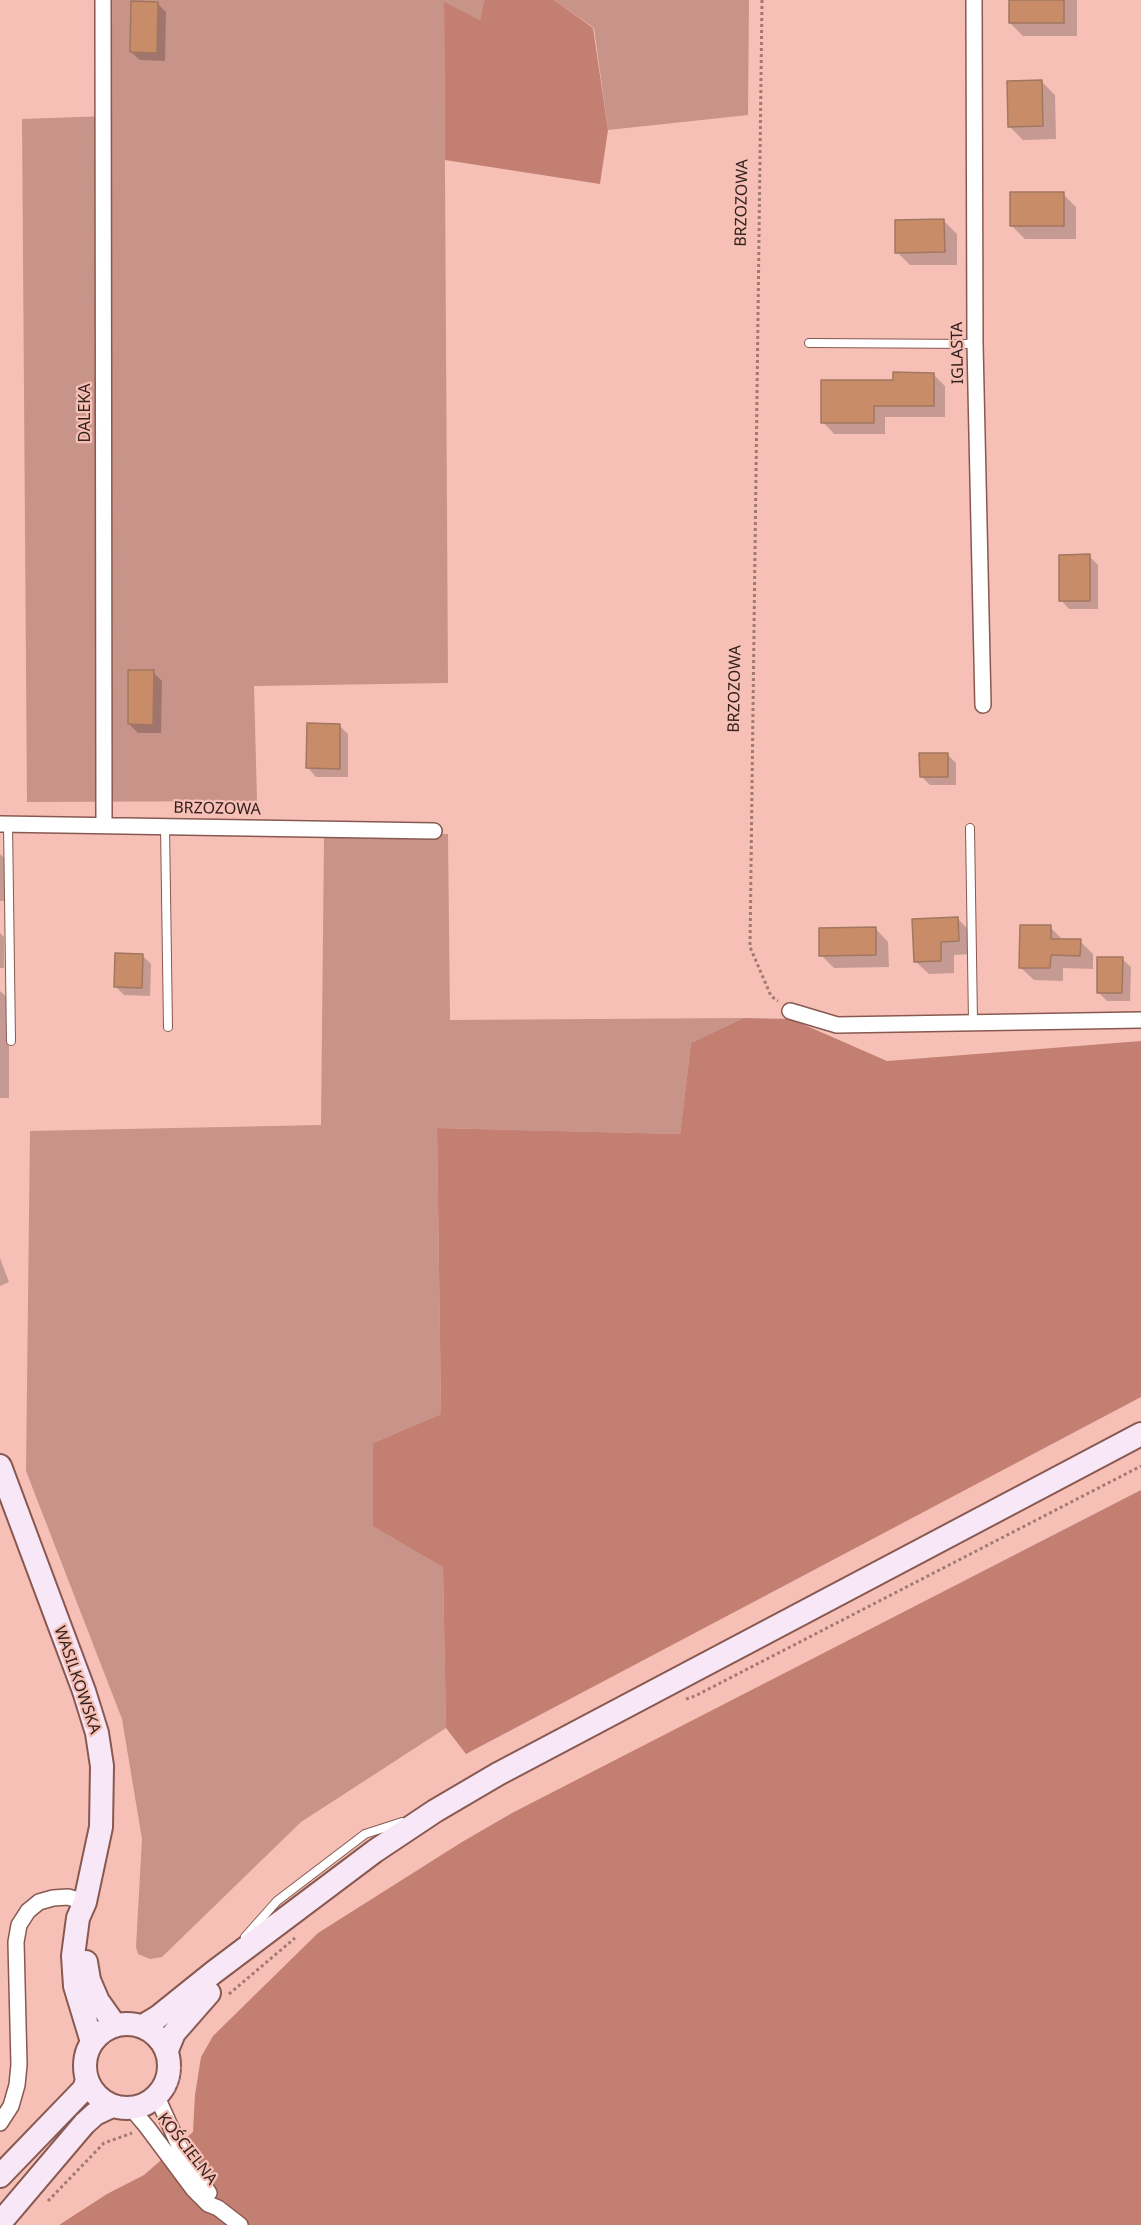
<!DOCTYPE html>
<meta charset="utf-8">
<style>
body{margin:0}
canvas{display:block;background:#f6c0b6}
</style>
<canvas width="1141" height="2225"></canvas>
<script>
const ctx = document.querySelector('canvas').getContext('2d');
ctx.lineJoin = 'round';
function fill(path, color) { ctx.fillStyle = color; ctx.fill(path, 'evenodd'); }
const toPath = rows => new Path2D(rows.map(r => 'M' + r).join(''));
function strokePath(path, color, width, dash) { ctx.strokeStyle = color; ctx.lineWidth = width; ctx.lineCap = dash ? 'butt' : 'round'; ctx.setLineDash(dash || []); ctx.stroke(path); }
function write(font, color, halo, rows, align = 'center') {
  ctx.font = font + ' "Noto Sans",sans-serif'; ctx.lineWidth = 4.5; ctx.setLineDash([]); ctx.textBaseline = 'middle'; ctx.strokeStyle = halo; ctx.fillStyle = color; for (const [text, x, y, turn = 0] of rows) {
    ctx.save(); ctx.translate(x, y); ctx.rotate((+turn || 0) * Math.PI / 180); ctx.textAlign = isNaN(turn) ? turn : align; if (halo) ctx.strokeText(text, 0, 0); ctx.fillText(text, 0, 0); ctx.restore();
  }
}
fill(toPath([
 [108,0,484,0,480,20,444,3,448,683,254,686,257,801,27,802,22,119,108,116],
 [554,0,749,0,748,115,608,130,594,28],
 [448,834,450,1020,743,1018,691,1043,680,1134,437,1128,441,1414,373,1443,443,1567,446,1728,301,1822,162,1957,150,1959,138,1954,136,1947,142,1839,122,1719,26,1471,30,1131,321,1125,324,837]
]), '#c89389');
fill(toPath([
 [484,0,554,0,593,28,608,130,600,184,445,160,444,2,480,20],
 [743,1018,791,1019,887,1061,1141,1041,1141,1397,466,1754,446,1728,443,1567,373,1526,373,1443,441,1414,437,1128,680,1134,691,1043],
 [1141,1490,1141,2225,59,2225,107,2194,144,2175,193,2132,195,2095,201,2057,213,2036,318,1933,462,1842,512,1813]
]), '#c47f73');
fill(toPath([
 [1010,0,1077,0,1077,36,1023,36,1010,23],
 [157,3,166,12,165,61,140,60,131,52],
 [1041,81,1055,95,1056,139,1023,140,1010,127],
 [1063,194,1076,207,1076,239,1025,239,1011,225],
 [944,221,957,234,957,265,910,265,897,252],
 [933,374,945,386,945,417,885,417,885,434,834,434,823,422,894,381],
 [1089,556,1098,565,1098,609,1069,609,1061,600],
 [153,672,162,681,161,733,138,733,129,724],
 [339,725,348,734,348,777,316,777,308,768],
 [947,754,956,763,956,785,930,785,921,776],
 [0,854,5,859,5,901,0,901],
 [958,919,971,932,972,954,954,955,954,973,929,974,915,961],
 [1050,927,1064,941,1080,941,1093,954,1093,969,1063,968,1063,981,1034,980,1020,967],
 [875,928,888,942,889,967,834,968,821,955],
 [0,933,4,937,4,968,0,968],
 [142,955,151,964,150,996,124,995,115,986],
 [1122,959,1131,967,1130,1001,1107,1001,1098,992],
 [0,991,9,999,9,1098,0,1098],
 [0,1258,9,1282,0,1286]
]), '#0003');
const building = toPath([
 [1009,0,1064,0,1064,23,1009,23,1009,0],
 [131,1,158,2,157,53,130,52,131,1],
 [1042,80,1043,126,1008,127,1007,81,1042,80],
 [1010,192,1064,192,1064,226,1010,226,1010,192],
 [944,219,945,252,895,253,895,220,944,219],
 [893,372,934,373,934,406,874,406,874,423,821,423,821,380,893,380,893,372],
 [1090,554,1090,601,1059,601,1059,555,1090,554],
 [128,670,154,670,153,725,128,724,128,670],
 [307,723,340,724,340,769,306,768,307,723],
 [919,753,948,753,948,777,920,777,919,753],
 [958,917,959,941,941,942,941,961,914,962,912,919,958,917],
 [1020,925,1051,925,1051,939,1081,939,1080,956,1051,955,1050,968,1019,968,1020,925],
 [876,927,876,955,819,956,819,928,876,927],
 [115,953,143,954,142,988,114,987,115,953],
 [1097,957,1123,957,1122,993,1097,993,1097,957]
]);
fill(building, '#c88c69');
strokePath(building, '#a2775f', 1.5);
const lane = toPath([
 [809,343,975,344],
 [8,824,11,1041],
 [165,826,168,1027],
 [970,828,973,1022],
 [245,1937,277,1901,365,1834,402,1822]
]);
const street = toPath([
 [103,0,104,825],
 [974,0,975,344,983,705],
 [0,824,434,831],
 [790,1011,837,1025,1141,1020],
 [157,2097,181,2150,209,2193],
 [131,2108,147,2127,194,2190,208,2204,218,2208,240,2225],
 [0,2123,11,2106,17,2085,19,2065,16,1942,19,1925,28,1911,39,1902,53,1898,68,1897,85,1902]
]);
const secondary = toPath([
 [0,1466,84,1691,97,1733,102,1766,101,1827,85,1902,78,1918,73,1956,75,1986,92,2042],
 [86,1962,89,1980,98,2001,115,2025],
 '85 2066a42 42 0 1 1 84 0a42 42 0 1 1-84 0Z',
 [143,2026,158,2017,214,1972,375,1851,435,1811,498,1774,1141,1434],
 [167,2050,174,2033,209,1993],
 [0,2176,84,2089,87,2080],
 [0,2223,84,2124,95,2114,112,2106]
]);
strokePath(lane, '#885951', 10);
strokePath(street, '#885951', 18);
strokePath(secondary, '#885951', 26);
strokePath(toPath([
 [762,0,750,947,771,996,778,1001],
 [686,1699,695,1696,1141,1466],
 [229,1994,295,1938],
 [173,2092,179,2079,181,2064],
 [48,2201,104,2143,132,2133]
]), '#a17a72', 3, [3, 3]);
strokePath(lane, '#fff', 8);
strokePath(street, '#fff', 15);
strokePath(secondary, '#f8e7f6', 22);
write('16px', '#34201c', '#f6c0b6', [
 ["BRZOZOWA",742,203,-89],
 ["IGLASTA",958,353,-91],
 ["DALEKA",85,413,-90],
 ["BRZOZOWA",735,689,-89],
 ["BRZOZOWA",217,809,1],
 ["WASILKOWSKA",77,1680,71],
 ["KOŚCIELNA",187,2149,52]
]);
</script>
